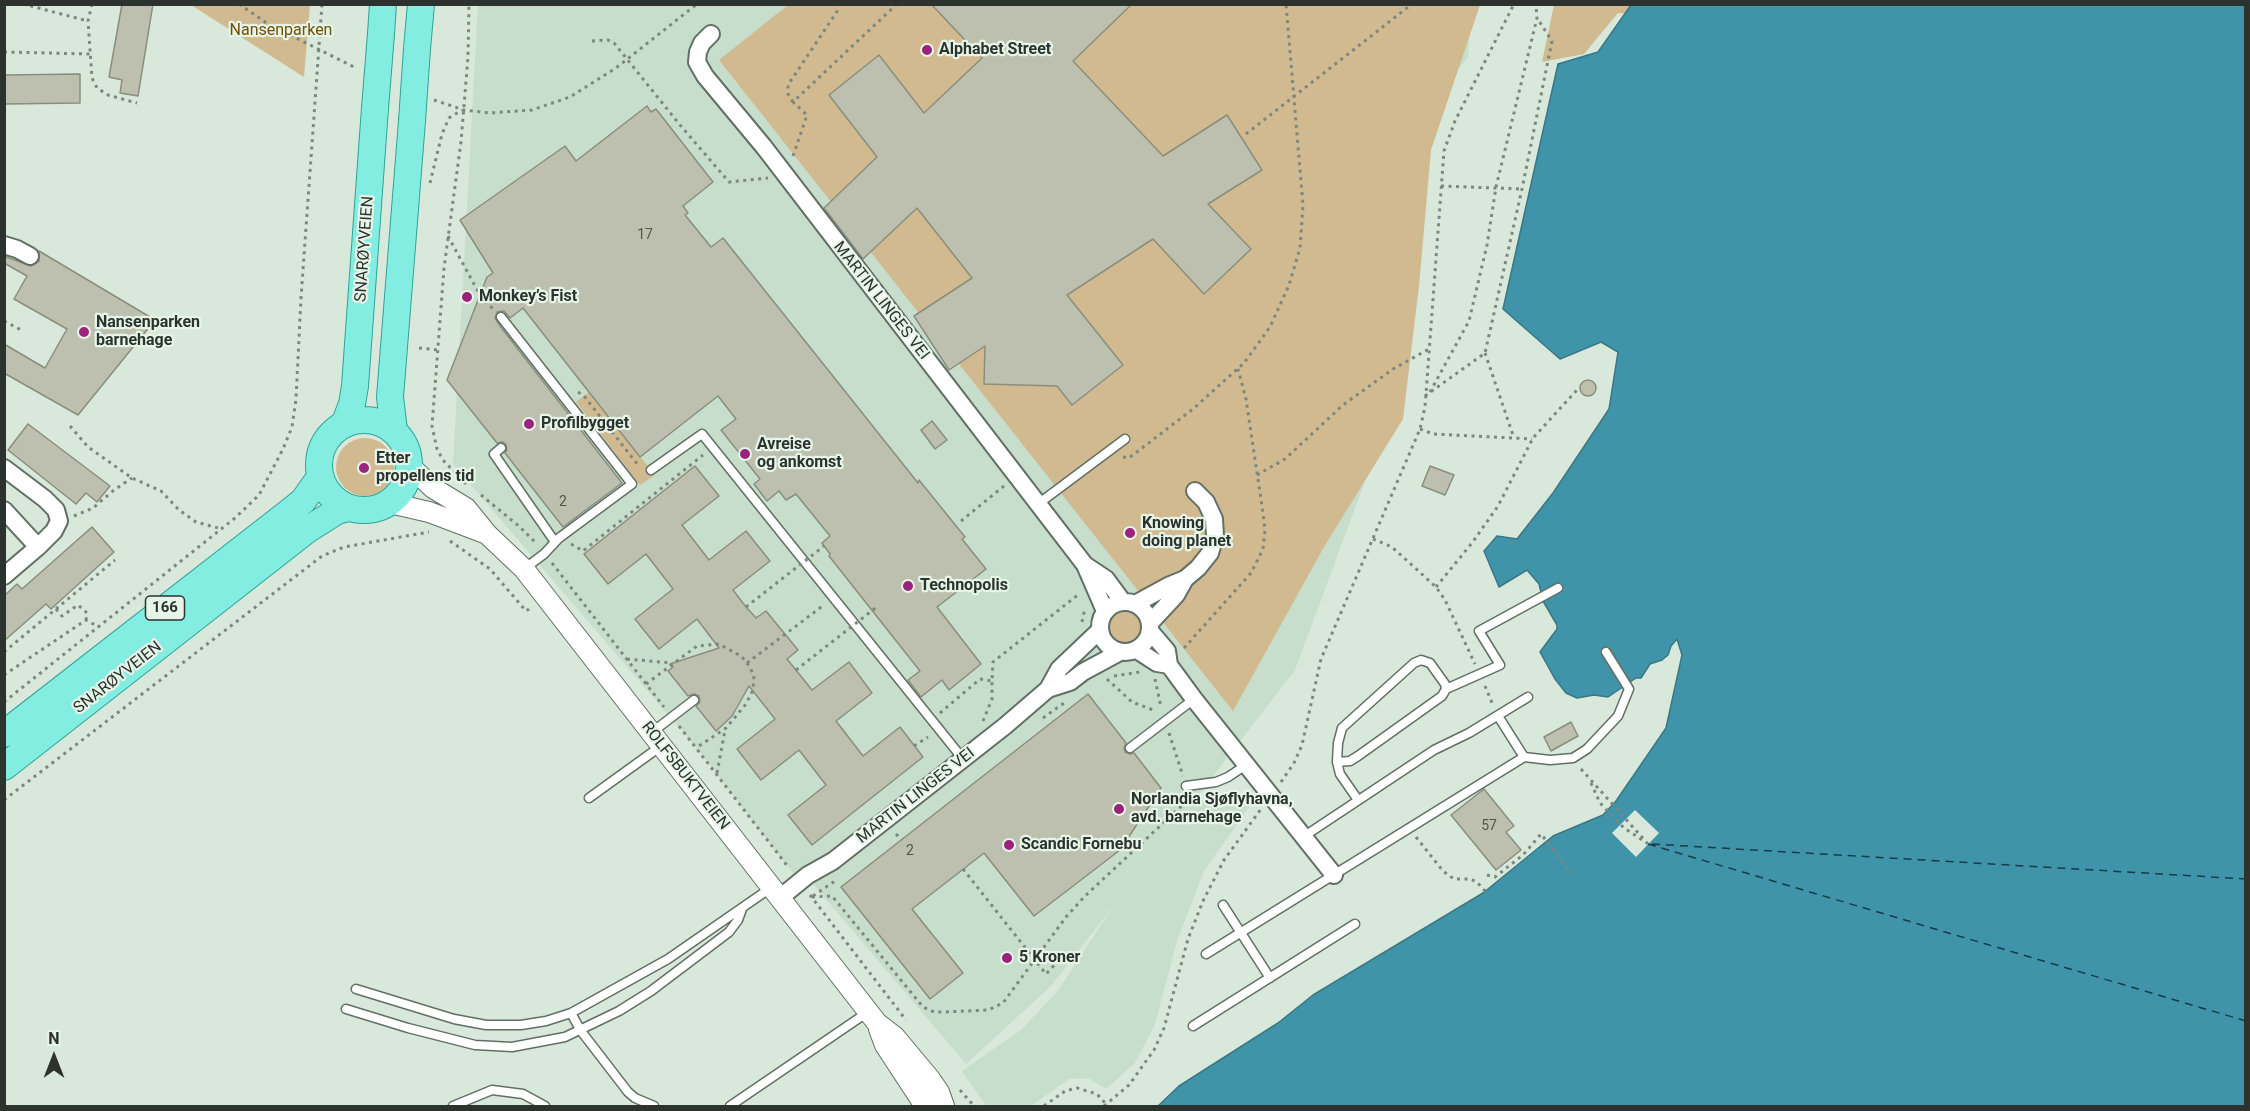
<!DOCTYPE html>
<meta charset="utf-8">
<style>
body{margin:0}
#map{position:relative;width:2250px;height:1111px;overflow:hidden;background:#d8e8db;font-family:Roboto,sans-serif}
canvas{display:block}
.frame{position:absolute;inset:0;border:6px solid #2c322d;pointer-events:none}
.north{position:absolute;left:24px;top:1027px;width:60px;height:60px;-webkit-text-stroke:4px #e6f5e8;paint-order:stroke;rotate:0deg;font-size:16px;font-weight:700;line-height:24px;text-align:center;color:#2c322d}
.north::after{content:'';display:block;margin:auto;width:21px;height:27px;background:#2c322d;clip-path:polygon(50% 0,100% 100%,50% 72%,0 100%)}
</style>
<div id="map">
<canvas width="2250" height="1111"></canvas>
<div class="frame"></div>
<div class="north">N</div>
</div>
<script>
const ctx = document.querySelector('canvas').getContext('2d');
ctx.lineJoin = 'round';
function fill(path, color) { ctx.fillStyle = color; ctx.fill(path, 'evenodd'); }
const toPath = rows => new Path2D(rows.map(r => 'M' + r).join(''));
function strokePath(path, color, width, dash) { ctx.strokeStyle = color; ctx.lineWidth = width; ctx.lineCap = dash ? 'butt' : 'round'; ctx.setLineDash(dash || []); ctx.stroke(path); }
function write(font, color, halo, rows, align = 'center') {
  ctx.font = font + ' Roboto,sans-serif'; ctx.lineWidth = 4.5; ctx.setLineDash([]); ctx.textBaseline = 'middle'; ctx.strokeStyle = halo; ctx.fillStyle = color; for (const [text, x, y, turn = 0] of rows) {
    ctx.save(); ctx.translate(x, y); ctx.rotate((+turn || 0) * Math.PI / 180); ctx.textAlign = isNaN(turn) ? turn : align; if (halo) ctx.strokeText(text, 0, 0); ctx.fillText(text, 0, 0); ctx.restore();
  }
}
fill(toPath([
 [478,5,1472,5,1468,57,1418,122,1377,449,1295,670,1194,801,1240,798,1252,803,1204,871,1177,941,1155,1024,1135,1063,1106,1089,1088,1078,1069,1079,1031,1106,986,1106,962,1071,1021,1030,1057,992,1114,905,1051,986,966,1064,807,877,800,882,694,745,453,464]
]), '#c8decc');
fill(toPath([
 [191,5,310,5,304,77],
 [788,5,1480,5,1431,150,1419,286,1403,419,1324,547,1233,711,719,60],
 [1554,5,1766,5,1669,17,1618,13,1584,54,1542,62],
 [589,392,655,475,640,485,576,402],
 '336 467a29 29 0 1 1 58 0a29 29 0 1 1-58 0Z',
 '1106 626a18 18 0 1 1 36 0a18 18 0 1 1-36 0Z'
]), '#d1ba90');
const water = toPath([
 [1631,5,2245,5,2245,1106,1158,1106,1179,1086,1278,1023,1313,995,1483,893,1553,836,1603,815,1616,801,1666,728,1682,655,1677,639,1671,646,1668,655,1662,660,1650,664,1641,678,1636,678,1608,697,1594,695,1577,698,1566,693,1555,679,1540,652,1557,629,1557,625,1543,601,1539,584,1527,570,1499,587,1484,551,1497,536,1517,539,1553,493,1609,409,1618,352,1601,342,1560,359,1503,309,1558,64,1598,52,1631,5]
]);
fill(water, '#4094aa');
strokePath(water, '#3a7784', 1.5);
fill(toPath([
 [1635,810,1659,833,1636,857,1612,833]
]), '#d8e8db');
strokePath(toPath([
 [1648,844,2246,1021],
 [1652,844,2246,879]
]), '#163c47', 1.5, [8, 6]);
const building = toPath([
 [122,4,153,4,138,96,120,93,122,80,109,77,122,4],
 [931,4,1132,4,1073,61,1163,156,1227,115,1262,170,1208,204,1251,249,1204,294,1153,239,1067,295,1123,365,1072,405,1057,386,984,384,985,346,949,370,914,316,972,278,917,208,863,259,824,208,877,157,829,95,879,55,924,113,982,58,931,4],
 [80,74,80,103,4,104,4,75,80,74],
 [647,106,651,112,656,109,713,182,683,206,688,213,685,215,711,247,723,238,918,483,919,480,965,537,962,539,986,569,937,607,981,664,949,690,942,680,921,697,908,680,920,671,829,556,830,554,822,543,830,536,796,494,786,500,779,491,767,501,754,484,760,479,721,430,736,419,718,396,640,457,523,308,510,318,504,311,497,312,495,318,500,326,622,483,563,527,505,453,507,450,506,444,503,442,497,443,447,380,487,277,493,273,460,220,565,146,576,161,647,106],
 [39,251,155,320,78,415,4,373,4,344,45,368,67,329,14,299,27,276,4,263,4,256,31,266,39,261,39,251],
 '1580 388a8 8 0 1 1 16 0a8 8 0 1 1-16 0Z',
 [932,421,947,440,935,449,921,430,932,421],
 [28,424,110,486,97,502,86,493,76,504,8,450,28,424],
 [695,466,719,496,682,525,709,560,746,531,770,561,733,590,746,607,756,618,766,611,798,650,787,659,812,690,849,662,872,693,836,721,863,756,900,727,923,757,812,845,788,815,826,785,799,750,761,780,737,749,775,719,749,686,732,716,716,731,696,706,700,702,699,696,694,694,688,696,668,671,673,667,670,664,719,648,697,619,659,649,635,619,673,589,646,554,608,584,584,554,695,466],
 [1430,466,1454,475,1445,495,1422,486,1430,466],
 [92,527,114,552,51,609,46,604,4,641,4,596,17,584,22,589,92,527],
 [1088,694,1126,743,1124,748,1125,752,1130,754,1134,753,1161,788,1120,850,1034,916,984,853,912,909,963,973,930,999,841,887,1088,694],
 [1571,722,1578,736,1551,751,1544,737,1571,722],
 [1484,789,1514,826,1506,832,1521,850,1496,870,1451,815,1484,789]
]);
fill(building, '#bdc0af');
strokePath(building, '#8a8e7d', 1.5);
const service = toPath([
 [501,317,632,484,559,538,544,554,524,569],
 [501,448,494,454,555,542],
 [651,470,702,434,963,759],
 [1038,504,1125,439],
 [1446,689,1500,665,1479,631,1558,588],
 [1498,716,1524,757],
 [651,733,694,700],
 [1130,748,1194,699],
 [1337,762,1350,761,1358,756,1442,696,1446,689,1445,684,1430,663,1421,660,1414,663,1342,728,1338,743,1337,762,1340,774,1358,800],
 [1186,786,1216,782,1228,777,1246,765],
 [589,798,661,746],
 [1303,837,1434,750,1469,733,1528,697],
 [1223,905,1270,978],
 [1206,954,1524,757,1550,760,1573,758,1587,749,1618,716,1629,689,1606,652],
 [356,989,454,1019,486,1025,521,1025,546,1021,571,1013,668,959,772,887],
 [346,1009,408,1028,475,1045,512,1047,565,1037,619,1011,651,991,729,932,738,920,742,909],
 [571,1013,581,1031,628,1092,635,1098,654,1106],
 [1193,1026,1355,924],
 [453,1106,492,1090,523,1094,545,1106],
 [730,1106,868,1012]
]);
const minor = toPath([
 [711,34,702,43,698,52,697,62,705,76,764,147,1085,565,1105,611],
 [4,245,17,249,30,256],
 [4,468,45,499,56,510,59,521,54,531,38,547,4,576],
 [4,510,38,547],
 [1085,565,1106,579,1123,602],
 '1100 627a25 25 0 1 1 50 0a25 25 0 1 1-50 0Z',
 [1135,604,1168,586,1185,579,1198,568,1210,553,1215,536,1214,519,1206,502,1195,491],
 [1150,623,1176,595,1185,579],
 [1150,631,1167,651,1169,665,1194,699,1334,875],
 [1137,650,1157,663,1169,665],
 [1048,689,1059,669,1099,631],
 [781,897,808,875,833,861,1005,726,1048,689,1070,682,1083,672,1120,652]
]);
const tertiary = toPath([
 [410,466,433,488,466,508,487,534,524,569,877,1023,895,1037,930,1079,939,1092,944,1106],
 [390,503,429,512,487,534],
 [879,1029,885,1045,925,1106]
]);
const primary = toPath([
 [381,34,383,4],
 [417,49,421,4],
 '319 465a45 45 0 1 1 90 0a45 45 0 1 1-90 0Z',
 [344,425,352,404,355,386,375,108],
 [394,431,390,397,412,121],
 [4,734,288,513,303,501,320,477],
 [4,767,307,530,337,511,349,508]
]);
strokePath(service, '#616f64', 11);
strokePath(minor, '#616f64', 20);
strokePath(tertiary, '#616f64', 22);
strokePath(primary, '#2fa496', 28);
strokePath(toPath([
 [23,4,88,21],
 [92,4,88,21,92,78,97,88,108,95,137,103],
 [239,4,268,24,356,68],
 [592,41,608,40,614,43,680,125,729,182,768,178],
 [4,52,90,54],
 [434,100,464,110,490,113,532,110,570,97,616,68,697,4],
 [793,102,788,94,788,85,838,10,839,4],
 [1246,134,1412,4],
 [793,156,807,115,793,102,897,4],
 [430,183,442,134,449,118,462,110],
 [1441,186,1522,189],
 [448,236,481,297,493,309],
 [4,321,23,331],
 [419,348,438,350],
 [1485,353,1514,438],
 [578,392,584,396,638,465],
 [1430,392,1469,321,1487,245,1496,187,1537,18,1536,4],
 [1425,396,1485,353,1522,189,1552,41,1537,18],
 [70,426,88,447,132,478,161,491,179,510,196,522,222,529],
 [1420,429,1433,434,1532,439],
 [1123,457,1129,458,1193,409,1244,363,1270,327,1289,285,1300,248,1303,205,1286,4],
 [1257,475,1285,459,1343,405,1393,369,1429,349],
 [466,484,443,460,437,449,432,426,444,268,461,142,468,57,469,4],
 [481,495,520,527,537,544],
 [74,516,93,508,114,490,132,478],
 [961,521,1004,486],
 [1373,539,1392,547,1436,587,1445,600,1475,664],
 [450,541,490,569,526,611,529,609],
 [571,544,583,551,703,455],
 [552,563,664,707],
 [1436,587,1472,543,1498,506,1533,438,1577,390],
 [56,609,62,616,78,605,87,613,86,620],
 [1082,622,1085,608],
 [1184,648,1251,573,1263,549,1265,530,1263,513,1246,399,1238,369],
 [4,652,115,560],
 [627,659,672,663],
 [747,663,824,605],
 [4,675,86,620,99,627],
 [1114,676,1140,672],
 [1107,679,1132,702,1156,711],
 [1155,679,1161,707],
 [646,684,697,646,719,644,741,656,747,663,754,675,753,690,746,704,726,728,696,748],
 [1485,686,1493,705],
 [4,702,235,518,259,495,283,449,292,427,296,399,301,298,322,4],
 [940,713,980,679,992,681,993,662,1079,594],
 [1043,718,1064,703],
 [983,721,992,699,992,682],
 [679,726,789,868],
 [1169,733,1183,776],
 [914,746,928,737],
 [1581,769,1648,844],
 [717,773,725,730],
 [1281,782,1294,763,1302,745,1321,659,1420,429,1425,407,1444,151,1455,121,1514,4],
 [1591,783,1600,803,1624,828,1644,841],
 [1222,795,1248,795],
 [4,800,322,556,344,547,429,532],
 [896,834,902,840],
 [1416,837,1443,871,1454,879,1470,879,1477,882,1485,891],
 [963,869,1046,974,1060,959],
 [1487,875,1495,877,1523,855,1541,834,1572,874],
 [810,895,906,1020],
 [813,896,835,881],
 [812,897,832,896,923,1007,934,1012,944,1012,988,1010,1003,1003,1066,917,1085,896,1189,799],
 [960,1090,974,1106],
 [1044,1106,1065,1091,1077,1088,1097,1094,1107,1105],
 [1104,1106,1129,1085,1154,1050,1164,1028,1188,939,1203,901,1224,860,1261,809]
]), '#7d877f', 3, [3, 4.5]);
strokePath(service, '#fff', 8);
strokePath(minor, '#fff', 16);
strokePath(tertiary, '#fff', 20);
strokePath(primary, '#83ede2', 26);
const primaryBridge = toPath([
 [375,108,381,34],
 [412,121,417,49]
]);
strokePath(primaryBridge, '#2fa496', 28, []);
strokePath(toPath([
 [746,607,824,546],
 [796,670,878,606]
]), '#7d877f', 3, [3, 4.5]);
strokePath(primaryBridge, '#83ede2', 26);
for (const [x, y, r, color] of [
 [927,50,6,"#9a237c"],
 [467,297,6,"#9a237c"],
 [84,332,6,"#9a237c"],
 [529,424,6,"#9a237c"],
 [745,454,6,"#9a237c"],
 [364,468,6,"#9a237c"],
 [1130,533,6,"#9a237c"],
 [908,586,6,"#9a237c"],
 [1119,809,6,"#9a237c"],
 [1009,845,6,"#9a237c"],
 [1007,958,6,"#9a237c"]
]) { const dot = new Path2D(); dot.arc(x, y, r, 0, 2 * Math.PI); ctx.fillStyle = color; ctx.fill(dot); strokePath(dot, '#e6f5e8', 2); }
write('14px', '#50564e', null, [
 ["17",645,235],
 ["2",563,502],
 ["57",1489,826],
 ["2",910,851]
]);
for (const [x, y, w] of [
 [165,608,39]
]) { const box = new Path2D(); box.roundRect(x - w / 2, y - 12, w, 24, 4.5); ctx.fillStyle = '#e6f5e8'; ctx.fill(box); strokePath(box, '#2c322d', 1.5); }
write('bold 15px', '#2c322d', null, [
 ["166",165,608]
]);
write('16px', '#715102', '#e6f5e8', [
 ["Nansenparken",281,31]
]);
write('bold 16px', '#2c322d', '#e6f5e8', [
 ["Alphabet Street",939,50],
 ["Monkey’s Fist",479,297],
 ["Nansenparken",96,323],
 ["barnehage",96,341],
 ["Profilbygget",541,424],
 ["Avreise",757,445],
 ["og ankomst",757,463],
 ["Etter",376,459],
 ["propellens tid",376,477],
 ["Knowing",1142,524],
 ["doing planet",1142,542],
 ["Technopolis",920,586],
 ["Norlandia Sjøflyhavna,",1131,800],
 ["avd. barnehage",1131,818],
 ["Scandic Fornebu",1021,845],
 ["5 Kroner",1019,958]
], 'left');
write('16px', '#2c322d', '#e6f5e8', [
 ["SNARØYVEIEN",365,249,-86],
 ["MARTIN LINGES VEI",881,301,52],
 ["SNARØYVEIEN",118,678,-38],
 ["ROLFSBUKTVEIEN",685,776,52],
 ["MARTIN LINGES VEI",916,796,-38]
]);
</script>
